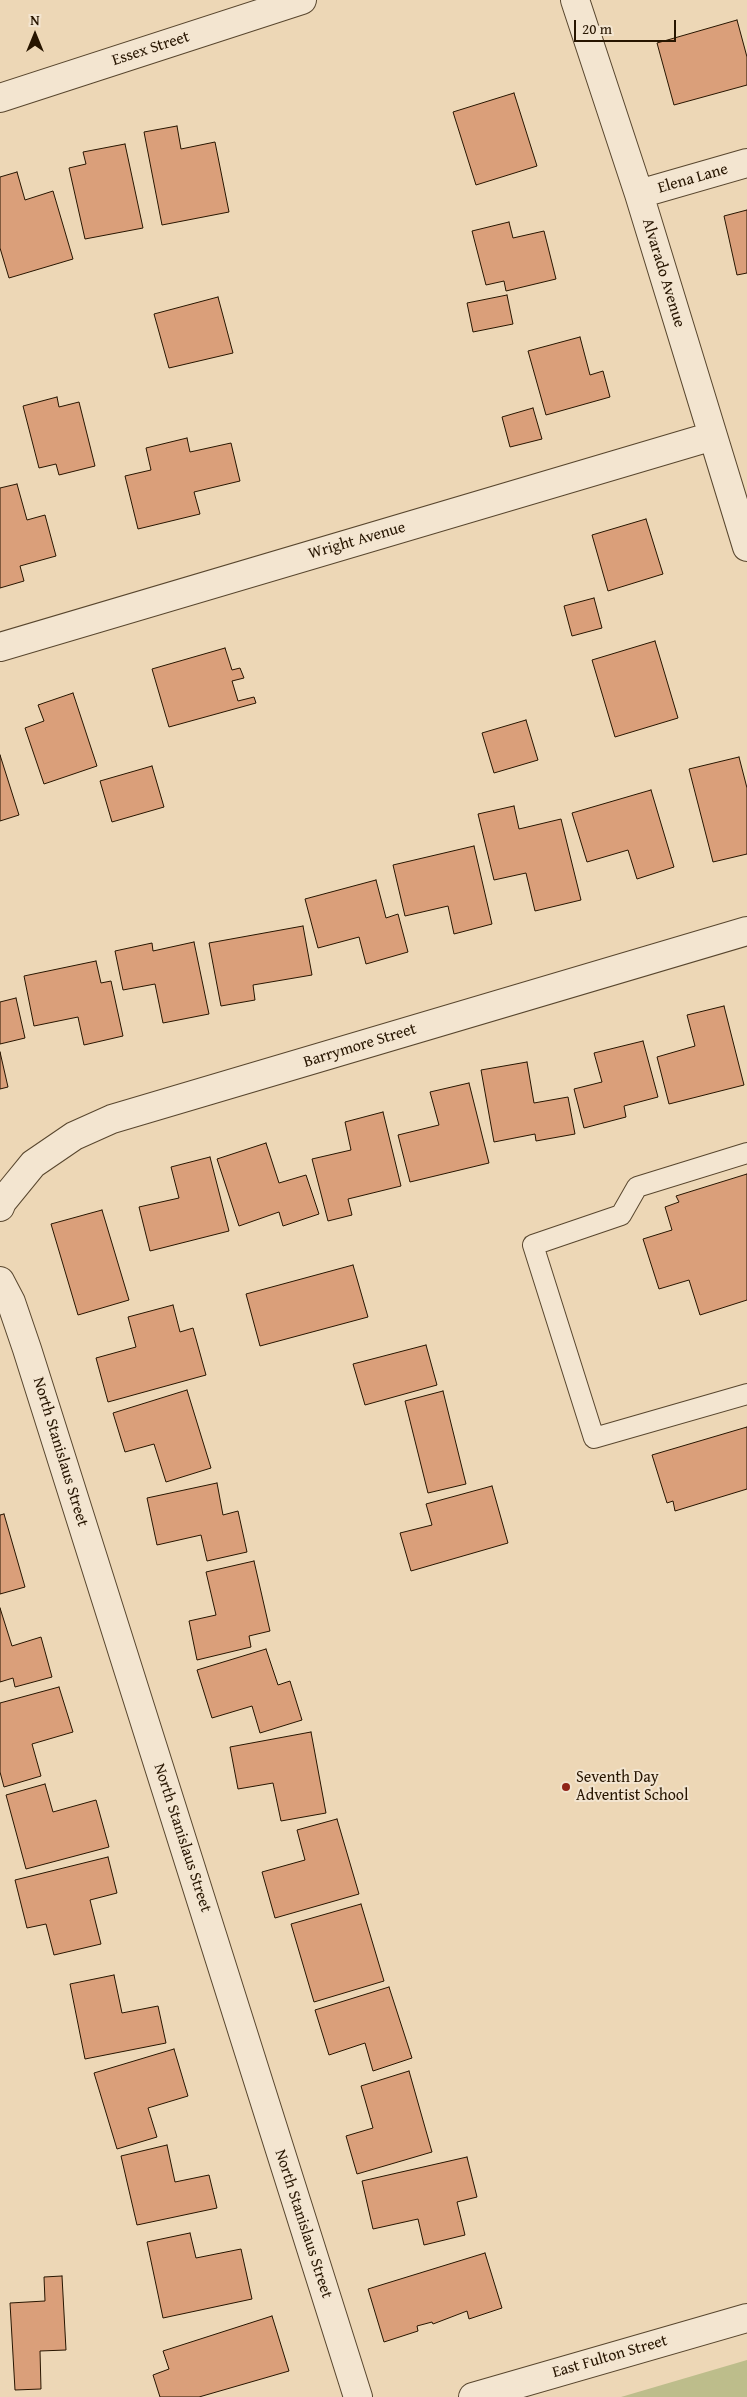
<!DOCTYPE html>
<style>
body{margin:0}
#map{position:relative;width:747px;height:2397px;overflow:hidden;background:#edd7b6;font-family:"Gentium Book Plus",serif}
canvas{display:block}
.north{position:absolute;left:10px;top:10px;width:50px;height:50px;-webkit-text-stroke:4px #f3e5d0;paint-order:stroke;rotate:0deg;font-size:14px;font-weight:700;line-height:20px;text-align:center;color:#271500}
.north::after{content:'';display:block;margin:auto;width:18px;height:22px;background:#271500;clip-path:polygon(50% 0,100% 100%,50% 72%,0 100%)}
.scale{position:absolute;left:574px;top:20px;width:102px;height:22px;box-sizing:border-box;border:2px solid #271500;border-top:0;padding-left:6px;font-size:15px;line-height:18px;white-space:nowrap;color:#271500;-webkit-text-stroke:4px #f3e5d0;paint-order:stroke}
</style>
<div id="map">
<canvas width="747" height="2397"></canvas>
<div class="north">N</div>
<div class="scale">20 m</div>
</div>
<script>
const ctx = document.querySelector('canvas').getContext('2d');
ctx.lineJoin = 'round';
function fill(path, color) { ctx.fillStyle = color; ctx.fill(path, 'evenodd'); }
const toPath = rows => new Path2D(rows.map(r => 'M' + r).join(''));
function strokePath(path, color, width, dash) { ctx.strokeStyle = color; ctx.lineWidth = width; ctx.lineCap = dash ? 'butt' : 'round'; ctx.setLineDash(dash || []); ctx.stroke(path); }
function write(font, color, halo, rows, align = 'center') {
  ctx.font = font + ' "Gentium Book Plus",serif'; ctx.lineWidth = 4; ctx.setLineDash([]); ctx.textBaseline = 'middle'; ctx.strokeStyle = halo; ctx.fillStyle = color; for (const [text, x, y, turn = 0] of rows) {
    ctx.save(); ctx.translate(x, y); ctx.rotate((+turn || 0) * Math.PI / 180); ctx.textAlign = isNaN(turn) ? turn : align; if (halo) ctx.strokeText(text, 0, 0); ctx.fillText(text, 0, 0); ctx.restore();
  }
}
fill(toPath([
 [747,2360,747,2397,621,2397]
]), '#bdbd8b');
const building = toPath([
 [737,20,747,57,747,85,674,105,657,43,737,20],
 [514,93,537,166,476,185,453,112,514,93],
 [177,126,181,149,215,142,229,212,162,225,144,132,177,126],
 [125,144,143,228,85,239,69,168,86,164,83,152,125,144],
 [17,172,25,200,53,191,73,259,9,278,0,248,0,177,17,172],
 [747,210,747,273,737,275,724,216,747,210],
 [509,222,513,238,544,231,556,279,506,291,504,281,486,285,472,231,509,222],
 [507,295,513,324,473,332,467,303,507,295],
 [218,297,233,353,169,368,154,314,218,297],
 [580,337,590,375,603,371,610,397,546,415,528,351,580,337],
 [57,397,59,407,79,402,95,466,59,475,56,464,39,468,23,406,57,397],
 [533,408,542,439,510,447,502,417,533,408],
 [187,438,190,452,231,443,240,481,194,492,200,514,138,529,125,476,151,470,146,448,187,438],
 [17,484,27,520,45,515,56,556,20,566,24,581,0,588,0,488,17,484],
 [646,519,663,574,608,591,592,535,646,519],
 [594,598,602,628,572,636,564,606,594,598],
 [655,641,678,718,615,737,592,660,655,641],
 [225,648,232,670,240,668,244,678,232,681,238,701,254,697,256,703,169,727,152,669,225,648],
 [73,693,97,766,44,784,25,728,44,721,38,705,73,693],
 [526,720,538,760,494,773,482,733,526,720],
 [0,755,19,815,0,821,0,755],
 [739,757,747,788,747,854,713,862,689,769,739,757],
 [152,766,164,807,112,822,100,781,152,766],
 [651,790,674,867,637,879,628,850,587,862,572,813,651,790],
 [514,806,519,829,561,819,581,900,535,911,526,873,494,880,478,814,514,806],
 [474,846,492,924,454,934,448,906,405,916,393,865,474,846],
 [376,880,386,918,398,914,408,952,366,964,359,937,318,948,305,899,376,880],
 [303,926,312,975,253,985,255,1000,221,1006,209,943,303,926],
 [194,942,209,1014,163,1023,155,984,123,990,115,951,152,943,153,951,194,942],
 [96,961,101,983,111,981,123,1036,84,1045,78,1017,34,1026,24,976,96,961],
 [16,998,25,1038,0,1044,0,1002,16,998],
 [724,1006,744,1085,669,1104,657,1057,695,1046,687,1015,724,1006],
 [643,1041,658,1097,624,1106,626,1117,584,1128,574,1089,602,1082,594,1053,643,1041],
 [0,1052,8,1087,0,1089,0,1052],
 [527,1062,534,1103,568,1097,575,1134,536,1141,535,1134,494,1142,481,1070,527,1062],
 [469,1083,489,1163,410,1182,398,1135,439,1125,430,1092,469,1083],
 [383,1112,401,1186,348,1199,352,1215,328,1221,312,1159,351,1150,345,1122,383,1112],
 [266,1143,279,1183,306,1175,319,1214,283,1226,279,1212,239,1226,217,1159,266,1143],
 [210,1157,229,1231,150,1251,139,1207,179,1198,171,1167,210,1157],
 [747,1174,747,1300,700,1315,689,1280,659,1289,643,1239,672,1230,665,1207,679,1202,676,1196,747,1174],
 [102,1210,129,1300,78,1315,51,1224,102,1210],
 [353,1265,368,1317,260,1346,246,1294,353,1265],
 [173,1305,180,1332,193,1328,206,1375,108,1402,96,1358,136,1347,128,1317,173,1305],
 [426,1345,437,1385,365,1405,353,1364,426,1345],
 [187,1390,211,1468,166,1482,154,1444,125,1452,113,1413,187,1390],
 [443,1391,466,1484,428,1493,405,1401,443,1391],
 [747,1427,747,1489,675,1511,673,1501,667,1503,652,1455,747,1427],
 [217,1483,223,1515,238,1511,247,1552,207,1561,201,1535,157,1545,147,1498,217,1483],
 [492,1486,508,1543,411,1571,400,1533,432,1525,426,1504,492,1486],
 [4,1514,25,1587,0,1594,0,1515,4,1514],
 [254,1561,270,1631,249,1636,251,1647,197,1660,189,1621,216,1615,206,1572,254,1561],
 [0,1608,12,1646,41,1637,52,1677,15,1687,13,1678,0,1682,0,1608],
 [266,1649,278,1685,290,1681,302,1720,260,1733,252,1706,212,1718,197,1670,266,1649],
 [59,1687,73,1732,32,1744,41,1776,4,1787,0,1772,0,1703,59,1687],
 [311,1732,326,1813,281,1821,273,1783,238,1789,230,1747,311,1732],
 [45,1784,53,1812,96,1800,109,1847,26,1869,6,1795,45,1784],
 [337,1819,359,1894,275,1918,262,1872,305,1860,297,1830,337,1819],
 [108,1857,117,1893,90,1900,101,1944,54,1955,46,1924,27,1928,15,1880,108,1857],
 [361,1904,384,1981,314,2002,291,1924,361,1904],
 [114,1975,122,2013,158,2006,166,2043,85,2059,70,1984,114,1975],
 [389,1987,412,2058,373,2071,365,2043,329,2055,315,2010,389,1987],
 [174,2049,188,2096,148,2108,157,2137,117,2149,94,2073,174,2049],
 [409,2071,432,2152,357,2174,346,2136,373,2128,361,2086,409,2071],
 [167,2145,175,2182,209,2175,217,2208,137,2225,121,2156,167,2145],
 [467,2157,477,2197,457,2202,465,2235,424,2245,418,2219,373,2229,362,2181,467,2157],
 [190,2233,196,2258,241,2249,252,2299,163,2318,147,2242,190,2233],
 [485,2253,502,2308,469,2319,467,2311,433,2324,432,2322,417,2326,418,2331,384,2342,368,2289,485,2253],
 [62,2276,66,2350,40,2351,41,2389,15,2390,10,2303,45,2301,44,2277,62,2276],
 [272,2316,289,2371,199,2397,160,2397,153,2375,169,2369,163,2351,272,2316]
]);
fill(building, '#da9f7a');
strokePath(building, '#271500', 1);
const service = toPath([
 [747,1153,637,1187,621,1215,533,1245,594,1438,747,1394]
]);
const minor = toPath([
 [575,0,639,194,747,547],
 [0,98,302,0],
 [639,194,747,163],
 [0,647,713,436],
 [0,1207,2,1202,33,1164,74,1136,112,1119,747,931],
 [0,1281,11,1302,27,1349,358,2397],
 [473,2397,747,2318]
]);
strokePath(service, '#58462e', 22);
strokePath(minor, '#58462e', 30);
strokePath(service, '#f3e5d0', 20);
strokePath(minor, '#f3e5d0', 28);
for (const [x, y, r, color] of [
 [566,1787,5,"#8f2418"]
]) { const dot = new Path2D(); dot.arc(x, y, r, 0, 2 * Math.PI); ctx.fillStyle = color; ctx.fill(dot); strokePath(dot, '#f3e5d0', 2); }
write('16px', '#271500', '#f3e5d0', [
 ["Essex Street",151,49,-18],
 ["Elena Lane",693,179,-16],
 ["Alvarado Avenue",663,273,73],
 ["Wright Avenue",357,541,-16],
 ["Barrymore Street",360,1046,-17],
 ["North Stanislaus Street",60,1452,73],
 ["North Stanislaus Street",182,1838,72],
 ["North Stanislaus Street",303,2224,72],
 ["East Fulton Street",610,2357,-16]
]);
write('16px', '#271500', '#f3e5d0', [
 ["Seventh Day",576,1778],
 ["Adventist School",576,1796]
], 'left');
</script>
